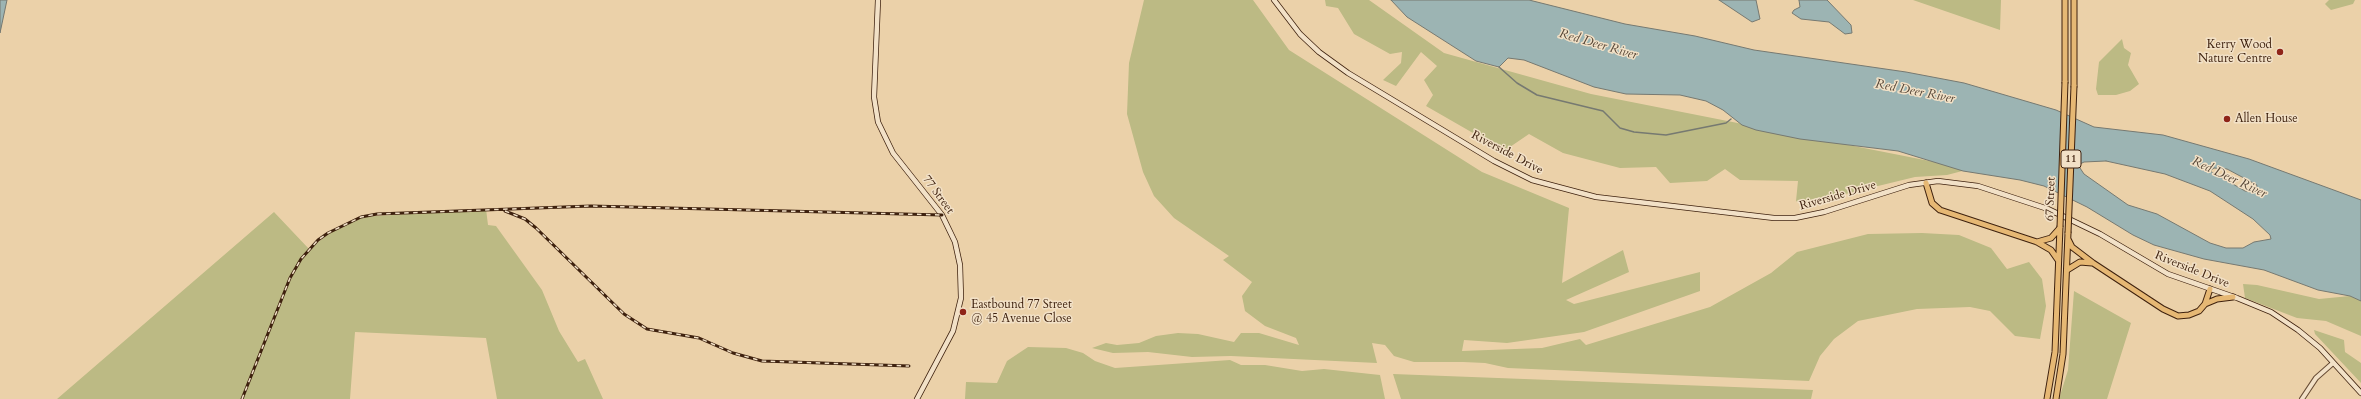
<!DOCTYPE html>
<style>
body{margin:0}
canvas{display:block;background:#ebd1a9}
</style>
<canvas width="2361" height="399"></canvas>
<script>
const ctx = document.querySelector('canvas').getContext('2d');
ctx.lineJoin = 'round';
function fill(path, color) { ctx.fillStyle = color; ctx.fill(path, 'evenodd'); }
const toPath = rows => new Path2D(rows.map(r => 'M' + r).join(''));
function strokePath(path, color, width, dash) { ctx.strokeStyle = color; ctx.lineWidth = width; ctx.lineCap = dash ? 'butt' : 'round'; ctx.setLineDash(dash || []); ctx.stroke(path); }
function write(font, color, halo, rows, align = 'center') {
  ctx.font = font + ' Cardo,serif'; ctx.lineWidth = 3; ctx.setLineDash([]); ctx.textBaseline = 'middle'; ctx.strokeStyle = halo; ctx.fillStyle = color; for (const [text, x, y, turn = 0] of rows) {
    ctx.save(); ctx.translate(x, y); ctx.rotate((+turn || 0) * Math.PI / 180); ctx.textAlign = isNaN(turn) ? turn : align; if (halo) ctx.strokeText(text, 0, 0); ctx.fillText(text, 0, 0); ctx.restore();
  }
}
fill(toPath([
 [1144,0,1253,0,1289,50,1482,172,1569,208,1562,283,1623,250,1629,272,1566,300,1574,304,1700,272,1700,291,1584,332,1507,343,1464,340,1462,351,1542,348,1580,339,1586,345,1710,307,1771,273,1797,252,1868,234,1922,233,1959,235,1991,248,2007,269,2029,262,2042,279,2046,306,2040,339,2015,336,1990,311,1970,307,1917,309,1858,321,1834,339,1820,356,1809,381,1508,368,1485,363,1463,362,1414,362,1394,356,1385,345,1372,343,1377,363,1231,356,1192,357,1148,352,1113,353,1092,348,1106,343,1117,345,1139,343,1156,336,1178,333,1198,334,1234,342,1241,333,1259,333,1299,345,1296,338,1265,326,1245,311,1242,296,1252,282,1223,260,1229,256,1174,218,1154,196,1143,172,1127,114,1129,63],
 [1325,0,1369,0,1444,53,1591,94,1970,169,1947,175,1915,177,1841,195,1808,208,1796,201,1798,181,1740,180,1725,169,1707,181,1670,183,1656,167,1620,168,1563,153,1529,134,1507,149,1473,133,1426,106,1433,95,1424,80,1437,66,1421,52,1396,86,1383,80,1401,63,1402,52,1390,54,1354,34,1338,8,1326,6],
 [1912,0,2001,0,2000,30,1913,0],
 [2329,0,2355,0,2353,4,2331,10,2325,4],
 [2122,39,2124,48,2131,53,2128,65,2139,84,2130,91,2116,95,2098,95,2096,89,2099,62],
 [486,209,488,225,496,226,542,290,559,331,578,362,585,359,603,399,497,399,486,338,355,332,350,399,57,399,274,212,309,249,338,227,361,217],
 [2243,284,2257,285,2319,299,2350,296,2361,301,2361,336,2326,321,2297,318,2245,298],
 [2074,291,2131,323,2107,399,2059,399,2068,370],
 [2314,330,2344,340,2345,352,2361,363,2361,383,2315,334],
 [1028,347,1066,348,1083,353,1095,361,1115,368,1230,360,1241,365,1265,365,1302,371,1324,369,1380,375,1385,399,965,399,966,382,997,383,1007,361],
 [1393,374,1813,390,1811,399,1401,399]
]), '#bcba84');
const water = toPath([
 [0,0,7,0,0,33,0,0],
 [1391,0,1529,0,1625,24,1695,36,1754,50,1906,72,1964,83,2056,110,2094,127,2163,135,2249,159,2361,200,2361,301,2350,296,2318,290,2264,270,2204,259,2154,245,2133,235,2087,207,2044,186,2020,180,1963,171,1898,151,1800,139,1756,130,1742,125,1723,110,1706,101,1680,95,1626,94,1594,87,1524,60,1508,58,1499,67,1476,61,1407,17,1391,0],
 [2106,161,2165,174,2210,191,2253,219,2270,235,2271,239,2254,242,2243,248,2226,248,2210,243,2157,214,2128,205,2084,174,2078,165,2084,162,2106,161],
 [2214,168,2227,169,2257,185,2256,189,2253,192,2245,191,2210,171,2214,168],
 [1719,0,1756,0,1760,19,1752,22,1719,0],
 [1799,0,1827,0,1851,25,1852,33,1845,34,1829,22,1801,19,1792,13,1794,10,1800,7,1799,0]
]);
fill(water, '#9cb4b3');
strokePath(water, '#767971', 1);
strokePath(toPath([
 [1499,67,1517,83,1537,95,1603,111,1620,128,1634,132,1666,135,1726,123,1731,119]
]), '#767971', 1.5);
const tertiary = toPath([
 [2302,399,2316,378,2333,363]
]);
const secondary = toPath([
 [878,0,874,97,878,122,893,153,942,215,955,242,960,265,961,298,953,331,917,399],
 [1274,0,1300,34,1319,52,1348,73,1494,161,1532,180,1596,197,1774,218,1795,218,1824,212,1909,185,1938,181,1978,186,2048,209,2100,234,2168,274,2237,298,2271,312,2298,330,2320,348,2361,393]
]);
const primary = toPath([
 [2065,82,2065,0],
 [2074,86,2074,0],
 [1926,183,1932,203,1940,210,2037,242,2051,250,2058,260],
 [2068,239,2072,247,2093,263,2163,309,2178,316,2189,315,2199,311,2205,304,2210,289],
 [2037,242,2051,238,2059,229],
 [2067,270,2080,262,2092,263],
 [2205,304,2217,299,2233,297],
 [2047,399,2055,352,2060,227],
 [2056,399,2063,354,2068,233]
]);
strokePath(tertiary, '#694d35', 6);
strokePath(secondary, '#3e210e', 6);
strokePath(primary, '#3e210e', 7);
strokePath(tertiary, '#f2e1c7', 4);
strokePath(secondary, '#f2e1c7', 4.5);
strokePath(primary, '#e6b874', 5);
const rail = toPath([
 [505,211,525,219,536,228,624,314,647,329,699,338,733,353,762,361,909,366],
 [242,399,290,278,301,259,318,240,328,233,361,217,377,214,591,206,942,215]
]);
strokePath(rail, '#3e210e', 3);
strokePath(rail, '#f2e1c7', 1.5, [4.5]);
const primaryBridge = toPath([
 [2060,227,2065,82],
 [2068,233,2074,86]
]);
strokePath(primaryBridge, '#3e210e', 7, []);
strokePath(primaryBridge, '#e6b874', 5);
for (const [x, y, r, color] of [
 [2280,52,4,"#8f2418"],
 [2227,119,4,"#8f2418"],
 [963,312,4,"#8f2418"]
]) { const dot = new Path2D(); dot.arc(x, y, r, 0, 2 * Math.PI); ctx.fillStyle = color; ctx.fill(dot); strokePath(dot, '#f2e1c7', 1.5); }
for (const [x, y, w] of [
 [2071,159,20]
]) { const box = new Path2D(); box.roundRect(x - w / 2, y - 9, w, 18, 3); ctx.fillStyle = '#f2e1c7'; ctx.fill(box); strokePath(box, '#3e210e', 1); }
write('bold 11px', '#3e210e', null, [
 ["11",2071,159]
]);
write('12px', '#3e210e', '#f2e1c7', [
 ["Kerry Wood",2272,45,"right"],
 ["Nature Centre",2272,59,"right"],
 ["Allen House",2235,119],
 ["Eastbound 77 Street",971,305],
 ["@ 45 Avenue Close",971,319]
], 'left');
write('12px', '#3e210e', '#f2e1c7', [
 ["Riverside Drive",1507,153,28],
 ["77 Street",938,195,54],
 ["Riverside Drive",1838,196,-16],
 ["67 Street",2051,199,-88],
 ["Riverside Drive",2192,270,22]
]);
write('italic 13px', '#564637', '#f2e1c7', [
 ["Red Deer River",1598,45,16],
 ["Red Deer River",1915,92,11],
 ["Red Deer River",2229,178,25]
]);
</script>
